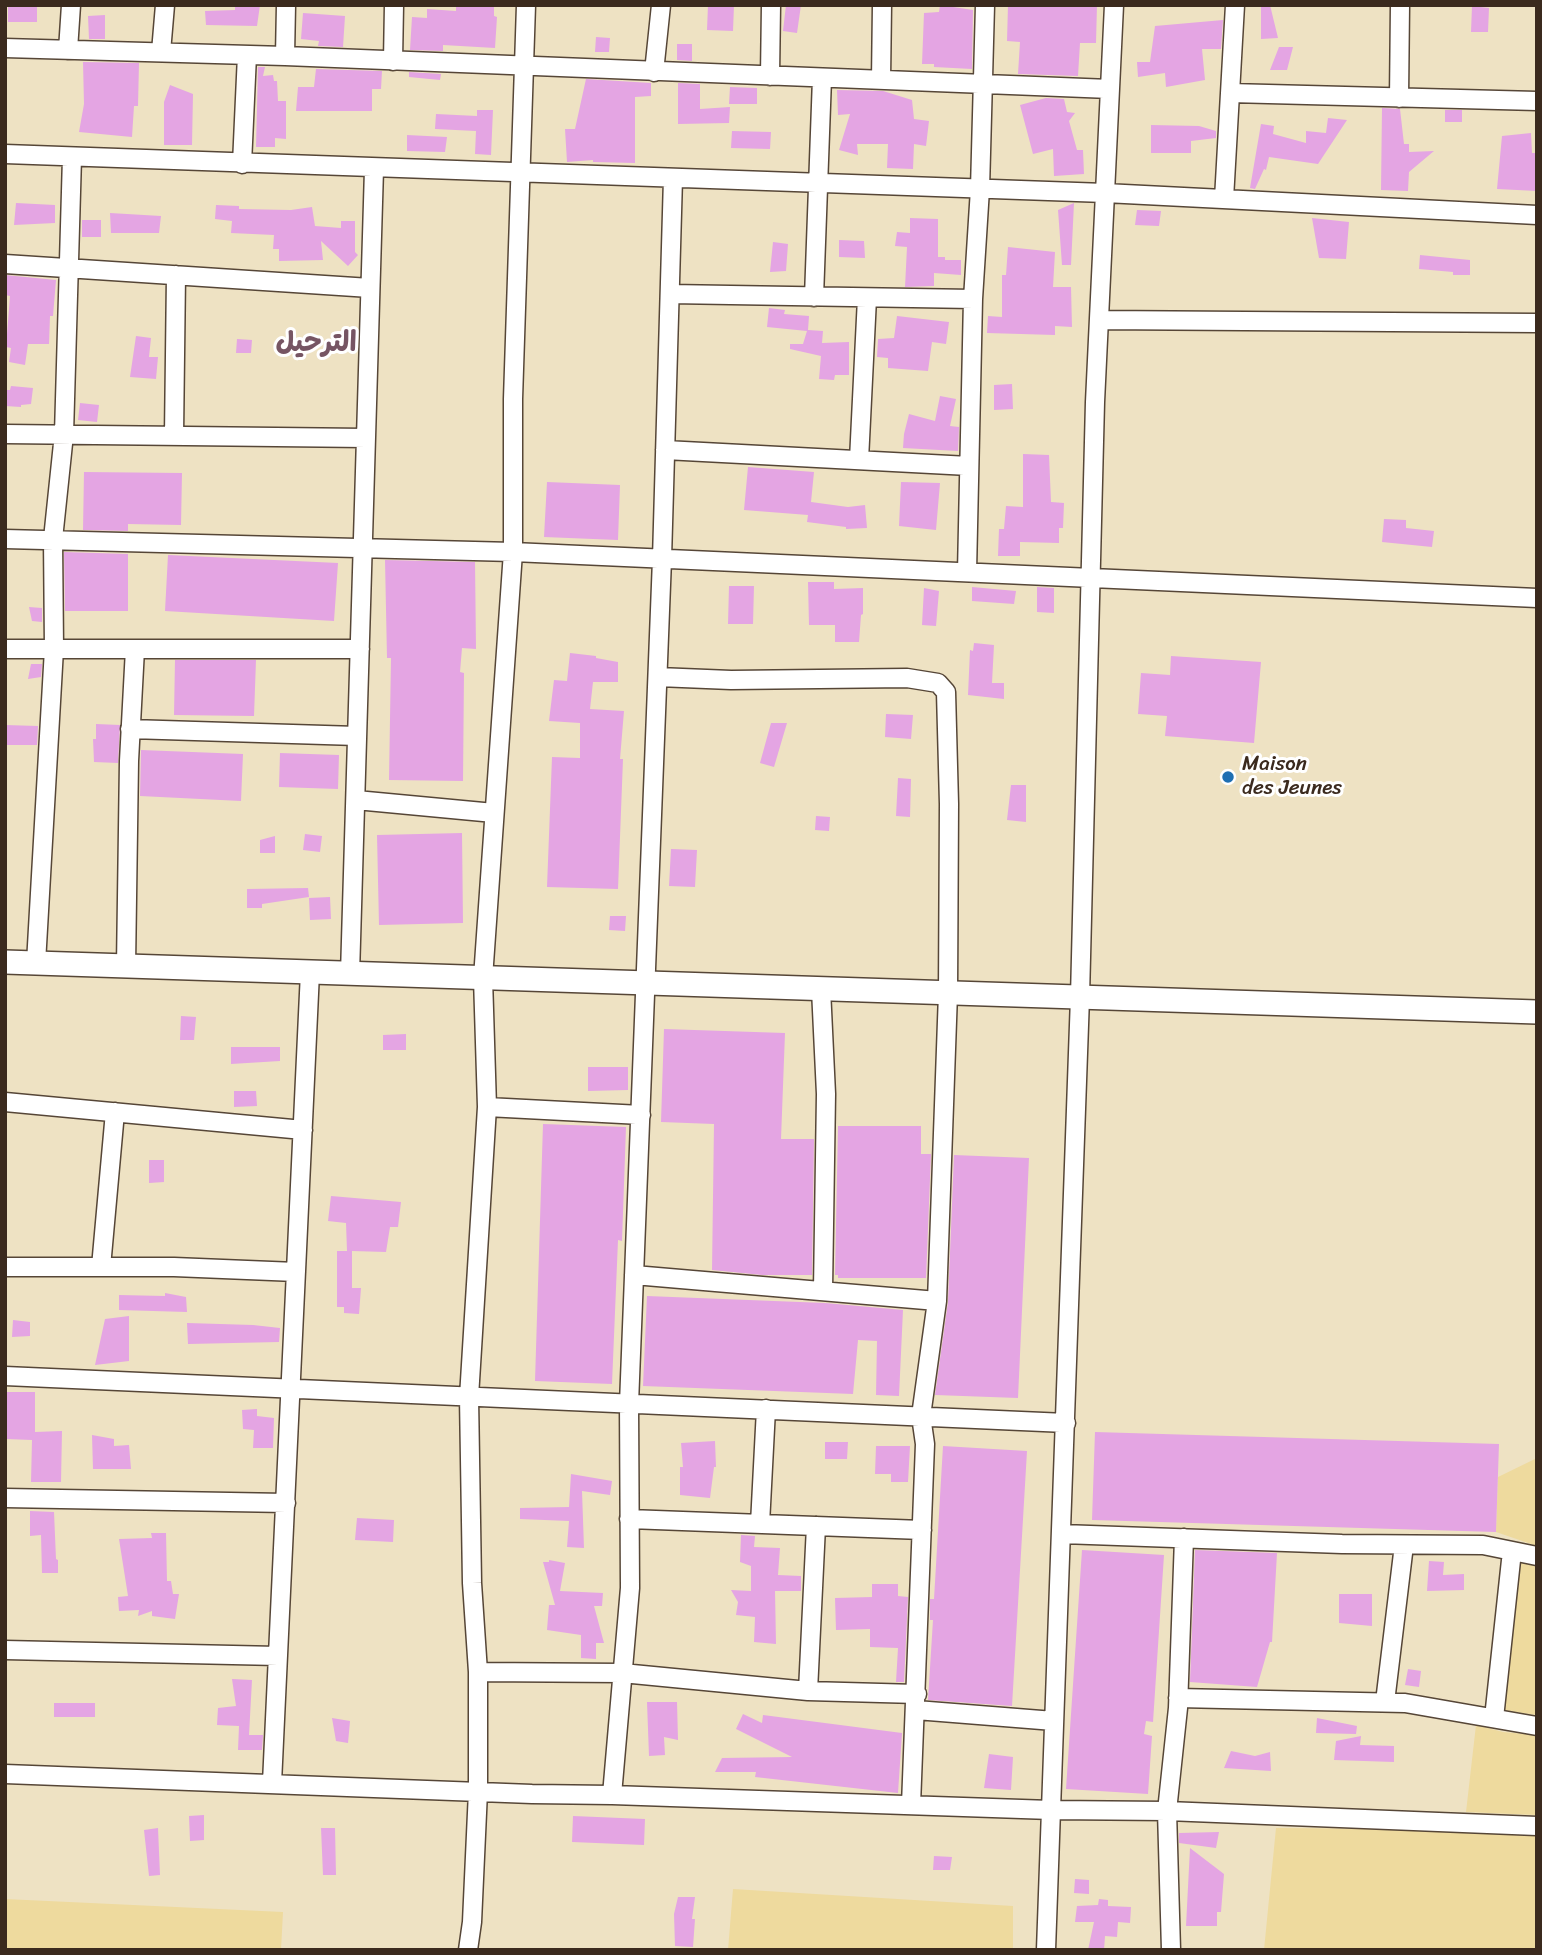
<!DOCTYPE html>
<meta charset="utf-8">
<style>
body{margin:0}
#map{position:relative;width:1542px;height:1955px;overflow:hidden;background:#eee2c3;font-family:Sriracha,sans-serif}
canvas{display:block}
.frame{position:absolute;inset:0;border:7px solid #3b2a1e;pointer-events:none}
</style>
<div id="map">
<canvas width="1542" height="1955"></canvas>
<div class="frame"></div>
</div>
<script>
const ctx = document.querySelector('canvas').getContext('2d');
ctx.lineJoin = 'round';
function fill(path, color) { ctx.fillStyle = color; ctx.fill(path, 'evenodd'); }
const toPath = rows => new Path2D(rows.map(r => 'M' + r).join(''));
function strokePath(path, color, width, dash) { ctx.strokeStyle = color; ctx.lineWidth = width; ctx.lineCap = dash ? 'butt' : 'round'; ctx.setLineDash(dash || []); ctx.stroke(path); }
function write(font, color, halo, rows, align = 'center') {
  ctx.font = font + ' Sriracha,"Playpen Sans Arabic",sans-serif'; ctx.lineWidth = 6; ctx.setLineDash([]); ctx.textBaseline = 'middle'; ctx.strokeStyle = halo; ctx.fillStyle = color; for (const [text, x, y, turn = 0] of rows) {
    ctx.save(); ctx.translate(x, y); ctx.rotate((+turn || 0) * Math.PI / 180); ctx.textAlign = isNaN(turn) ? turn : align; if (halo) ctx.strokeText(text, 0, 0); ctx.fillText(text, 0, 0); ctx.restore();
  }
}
fill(toPath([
 [1537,1458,1537,1546,1496,1532,1498,1477],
 [1511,1562,1537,1562,1537,1715,1495,1709],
 [1476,1725,1503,1732,1537,1735,1537,1815,1466,1812],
 [1276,1828,1537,1830,1537,1950,1264,1950],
 [733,1889,1013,1906,1013,1950,728,1950],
 [5,1899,283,1912,281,1950,5,1950]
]), '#eeda9e');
fill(toPath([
 [8,5,37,5,37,22,8,22],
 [235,5,260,5,257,26,206,25,205,11,235,10],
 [456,5,494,5,494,16,497,17,495,48,443,45,443,51,410,50,412,17,427,18,427,9,456,11],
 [708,5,734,5,733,31,707,30],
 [786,5,801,5,797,33,783,31],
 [940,5,973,10,972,69,934,67,934,64,922,64,924,13,939,12],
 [1008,5,1097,5,1096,43,1080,43,1078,76,1018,74,1020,42,1007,41],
 [1261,5,1270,5,1278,38,1261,39],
 [1472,6,1489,8,1488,32,1471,32],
 [303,13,345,16,343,47,318,46,319,41,301,39],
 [105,15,105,39,89,39,88,16],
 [1223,20,1221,49,1202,49,1205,80,1166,87,1165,73,1138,77,1137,62,1150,62,1155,26],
 [596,37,610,38,609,52,595,52],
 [677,44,692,44,692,61,677,60],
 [1279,47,1293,47,1287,70,1270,70],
 [83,62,139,63,138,106,134,106,132,137,79,132,84,104],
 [258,67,265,67,263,76,273,75,274,81,277,81,278,101,286,101,286,139,275,138,275,147,256,147],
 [316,69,382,71,381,89,372,89,372,111,296,111,298,87,314,87],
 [409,72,441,74,440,80,409,77],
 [586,79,651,83,651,96,635,97,635,163,593,162,593,160,567,162,565,129,575,129],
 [678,83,700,84,700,109,730,107,729,123,678,124],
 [170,85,193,94,192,145,164,145,164,102],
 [730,87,757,88,757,104,729,104],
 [837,90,883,91,912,100,914,119,929,121,926,146,914,144,913,169,887,168,888,144,857,144,858,155,839,150,850,114,838,115],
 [1046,98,1064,99,1067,112,1075,113,1069,121,1077,150,1083,150,1084,174,1054,176,1053,149,1033,154,1020,105],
 [1382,108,1400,109,1404,144,1409,144,1409,152,1434,151,1409,172,1408,191,1381,190],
 [477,110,493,110,491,155,475,154,476,131,435,129,436,114,477,116],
 [1445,110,1462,110,1462,122,1445,122],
 [1328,118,1347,120,1318,164,1269,157,1266,170,1264,169,1255,189,1250,188,1261,124,1274,126,1273,134,1306,143,1306,131,1326,133],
 [1151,125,1199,126,1216,131,1216,138,1191,141,1191,153,1151,153],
 [732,131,771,132,770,149,731,148],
 [1531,133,1532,153,1537,153,1537,191,1497,189,1502,136],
 [407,135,447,137,445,152,407,151],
 [16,203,55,205,55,223,14,225],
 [1074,203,1071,265,1062,265,1058,210],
 [216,205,239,206,239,209,291,210,312,207,315,226,341,228,341,221,355,221,355,252,358,255,348,266,321,241,323,260,279,261,279,249,273,249,274,235,231,233,232,221,215,219],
 [1137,210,1161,211,1159,226,1135,225],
 [110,213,161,216,159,233,111,233],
 [910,218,938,219,938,257,945,257,945,260,961,260,961,275,934,273,934,286,905,287,907,247,895,246,897,232,910,233],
 [1312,218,1349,222,1346,259,1319,258],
 [82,220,101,220,101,237,82,237],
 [839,240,864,241,865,258,839,257],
 [773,242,788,244,786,271,770,272],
 [1008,247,1055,252,1053,287,1071,287,1072,327,1055,326,1055,335,987,333,988,316,1002,317,1002,275,1006,275],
 [1420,255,1470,260,1470,275,1453,275,1453,272,1419,269],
 [5,275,56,280,53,316,50,316,49,344,28,344,25,365,9,362,11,348,6,347,10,296,5,295],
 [769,308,785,310,784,314,809,316,808,330,823,331,822,343,849,342,849,375,835,375,834,380,819,379,821,356,790,349,790,344,803,344,807,331,767,327],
 [897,316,949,322,946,344,932,342,928,371,888,368,888,358,877,357,878,339,894,338],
 [136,336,151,338,149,357,158,357,156,379,130,377],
 [237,339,252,340,251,353,236,353],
 [1012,384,1013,409,994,410,994,385],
 [11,386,33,388,31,404,21,405,21,407,5,406,5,390,10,390],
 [940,396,956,399,950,426,959,427,958,451,903,448,904,434,909,414,935,421],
 [80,403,99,405,97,422,78,420],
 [1023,454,1049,455,1051,502,1064,503,1063,528,1059,528,1059,543,1020,542,1020,556,998,556,999,529,1004,529,1006,506,1023,507],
 [748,467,814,472,811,502,848,507,865,505,867,528,846,529,846,527,807,522,808,515,744,510],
 [84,472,182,473,181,525,128,524,128,531,83,530],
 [547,482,620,485,618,540,544,537],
 [901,482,940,483,936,530,899,526],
 [1384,519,1406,520,1406,528,1434,531,1432,547,1382,542],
 [64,552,128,554,128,611,65,611],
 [168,555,338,563,334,621,165,611],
 [385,560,475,562,476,649,462,648,460,672,464,673,463,781,389,780,391,658,387,658],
 [808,582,834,582,834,589,863,588,863,614,861,615,859,642,835,642,835,625,809,625],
 [729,586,754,586,753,624,728,624],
 [972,587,1016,591,1014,604,972,601],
 [1037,587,1054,588,1054,613,1037,612],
 [924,588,939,591,936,626,922,625],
 [29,607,42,608,42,622,32,621],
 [974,643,994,645,992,683,1004,683,1004,699,968,695,970,650,973,651],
 [570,653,596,656,596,658,618,662,618,682,593,682,590,709,624,711,620,759,623,759,618,889,547,887,552,757,580,758,580,723,549,721,554,680,567,681],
 [1171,656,1261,662,1254,743,1165,736,1167,716,1138,714,1141,673,1170,675],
 [175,660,256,660,254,716,174,715],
 [31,664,42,664,41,677,28,679],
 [886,714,913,715,911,739,885,737],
 [771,723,787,723,774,767,760,763],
 [96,724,120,725,118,763,94,762,93,739,96,739],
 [5,725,38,726,37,745,5,745],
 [141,750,243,754,241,801,140,796],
 [280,753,339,755,338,789,279,787],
 [898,778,911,779,910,817,896,816],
 [1011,785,1026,785,1026,822,1007,820],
 [816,816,830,817,829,831,815,830],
 [462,833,463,923,379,925,377,835],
 [305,834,322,836,320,852,303,850],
 [275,836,275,853,260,853,260,840],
 [671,849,697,850,695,887,669,886],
 [308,888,309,897,262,904,262,908,247,908,247,889],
 [330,897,331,919,310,920,309,898],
 [610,916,626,916,625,931,609,930],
 [181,1016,196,1017,194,1040,180,1040],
 [664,1029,785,1033,781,1139,814,1139,812,1275,762,1275,712,1270,714,1124,661,1122],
 [406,1034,406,1050,383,1050,383,1035],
 [231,1047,280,1047,280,1061,231,1064],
 [588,1067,628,1067,628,1090,588,1091],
 [234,1091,256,1091,257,1106,234,1107],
 [543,1124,626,1127,622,1241,618,1240,612,1384,535,1381],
 [838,1126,921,1126,921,1154,931,1154,926,1278,838,1278,838,1275,835,1275],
 [954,1155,1029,1158,1018,1398,935,1395,948,1302],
 [149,1160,164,1160,164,1182,149,1183],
 [331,1196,401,1202,398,1227,390,1227,386,1252,352,1251,352,1288,361,1288,359,1314,344,1313,344,1307,337,1307,337,1251,347,1251,346,1223,328,1221],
 [165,1293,186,1297,187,1312,119,1310,119,1295,165,1296],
 [647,1296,825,1303,903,1310,899,1396,876,1395,877,1341,858,1340,853,1394,643,1386],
 [129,1316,129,1361,95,1365,105,1319],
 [13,1320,30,1322,30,1336,12,1337],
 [187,1323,253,1325,280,1328,279,1342,188,1344],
 [6,1392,35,1392,35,1432,62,1431,61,1482,31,1482,32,1440,6,1439],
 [257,1409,257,1416,274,1418,273,1448,253,1448,254,1430,243,1429,242,1410],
 [1095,1432,1499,1444,1496,1532,1092,1520],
 [92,1435,114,1439,114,1446,129,1445,131,1469,93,1469],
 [715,1441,716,1467,714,1467,710,1498,680,1495,680,1467,683,1467,681,1443],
 [825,1442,848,1442,847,1459,825,1459],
 [876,1446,910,1446,908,1482,891,1482,891,1474,875,1474],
 [943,1446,1027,1451,1012,1706,928,1700,933,1620,930,1620,930,1599,934,1599],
 [571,1474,612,1481,610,1495,582,1491,584,1548,567,1547,569,1521,520,1519,520,1508,569,1507],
 [30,1511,54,1512,56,1559,58,1560,58,1573,42,1573,41,1535,30,1536],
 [357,1518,394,1520,393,1542,355,1540],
 [151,1533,166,1533,167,1581,171,1581,173,1594,179,1594,175,1619,152,1616,152,1611,138,1616,139,1610,119,1611,118,1597,128,1596,119,1539,152,1538],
 [741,1535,755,1536,754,1547,780,1548,778,1575,801,1576,801,1591,775,1591,776,1644,754,1642,755,1617,736,1615,738,1602,731,1590,751,1591,751,1566,740,1562],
 [1082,1550,1164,1555,1153,1722,1146,1721,1144,1734,1152,1736,1148,1794,1066,1789],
 [1195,1550,1277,1553,1272,1642,1270,1642,1257,1687,1190,1682],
 [549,1560,565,1563,560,1591,603,1593,602,1606,594,1606,604,1643,596,1643,596,1659,581,1658,581,1635,547,1630,549,1605,555,1605,543,1562,549,1562],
 [1429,1561,1444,1562,1443,1575,1464,1574,1464,1590,1427,1591],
 [872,1584,898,1584,898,1596,908,1597,904,1682,896,1682,898,1648,870,1647,870,1629,836,1630,835,1598,872,1597],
 [1339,1594,1372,1594,1372,1626,1339,1623],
 [1408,1669,1421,1671,1419,1687,1405,1685],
 [232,1679,252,1680,249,1735,263,1735,262,1750,238,1750,239,1726,217,1725,218,1708,236,1706],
 [647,1702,677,1702,678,1740,664,1737,665,1755,649,1756],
 [54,1703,95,1703,95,1717,54,1717],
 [743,1714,762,1723,763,1715,902,1733,898,1793,755,1777,756,1772,715,1772,722,1758,792,1757,736,1729],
 [332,1718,350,1721,348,1743,336,1741],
 [1317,1718,1357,1726,1356,1734,1316,1733],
 [1361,1736,1360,1745,1394,1746,1394,1762,1334,1760,1336,1741],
 [1231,1751,1255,1756,1270,1752,1271,1771,1224,1768],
 [989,1754,1013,1757,1011,1790,984,1788],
 [204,1815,204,1840,190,1841,189,1816],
 [573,1816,645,1819,644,1845,572,1842],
 [158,1828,160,1875,149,1876,144,1830],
 [321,1828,335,1828,336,1875,323,1875],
 [1219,1832,1216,1848,1179,1843,1179,1833],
 [1190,1848,1224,1874,1221,1912,1217,1912,1217,1926,1186,1926],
 [934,1856,952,1857,950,1870,933,1870],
 [1075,1879,1089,1880,1089,1894,1074,1893],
 [678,1897,695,1897,692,1919,695,1919,693,1947,675,1946,674,1914],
 [1099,1899,1108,1900,1108,1906,1131,1907,1130,1923,1118,1922,1117,1937,1105,1936,1104,1950,1088,1950,1094,1922,1075,1922,1077,1906,1098,1905]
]), '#e4a5e3');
const street = toPath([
 [5,48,285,56,1110,89],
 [68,50,71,5],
 [161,52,165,5],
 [285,56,286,5],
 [393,61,394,5],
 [654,72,661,5],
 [770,76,771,5],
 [881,80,882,5],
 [1230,93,1537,101],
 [1399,98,1400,5],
 [5,154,1105,193,1537,215],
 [242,164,247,55],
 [1224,199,1235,5],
 [5,264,370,288],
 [670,294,973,299],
 [814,297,822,78],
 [1099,320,1537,323],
 [5,434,366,438],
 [174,435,176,275],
 [665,450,969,466],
 [859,460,867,298],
 [5,539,513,552,1537,598],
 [967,572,973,299,980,189,985,5],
 [5,649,360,649],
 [658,677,731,680,907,678,938,683,946,692,949,804,948,993,937,1301,921,1416,925,1444,911,1805],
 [130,729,357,736],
 [356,800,494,813],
 [36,963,54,649,53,539,64,434,72,157],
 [126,966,129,761,135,649],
 [350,974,374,169],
 [821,989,826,1094,823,1290],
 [5,1102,303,1130],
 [487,1107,641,1115],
 [5,1267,174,1267,296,1272],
 [101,1267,115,1112],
 [634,1275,937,1301],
 [5,1376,1066,1423],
 [5,1498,286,1503],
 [629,1519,922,1530],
 [760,1524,766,1409],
 [1062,1534,1342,1544,1483,1545,1537,1556],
 [5,1650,278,1656],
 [478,1672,622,1673,808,1691,917,1694],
 [808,1691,816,1526],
 [1178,1698,1405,1703,1537,1726],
 [1385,1702,1404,1545],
 [916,1710,1054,1721],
 [1494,1718,1512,1551],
 [5,1774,532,1794,612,1795,1051,1810,1167,1811,1537,1826],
 [272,1783,310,972],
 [612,1795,630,1588,629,1404,662,559,673,178],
 [468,1950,472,1922,478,1791,478,1672,472,1583,469,1397,487,1107,483,978,513,552,513,399,526,5],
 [1046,1950,1080,997,1095,402,1114,5],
 [1171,1950,1167,1811,1178,1708,1184,1538]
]);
const secondary = toPath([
 [5,962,1537,1012]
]);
strokePath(street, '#564637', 21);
strokePath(secondary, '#564637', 26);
strokePath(street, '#fff', 18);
strokePath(secondary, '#fff', 23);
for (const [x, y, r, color] of [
 [1228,777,7,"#1f6fb2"]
]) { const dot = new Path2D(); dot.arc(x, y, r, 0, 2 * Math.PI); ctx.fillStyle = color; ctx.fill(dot); strokePath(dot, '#fff', 2.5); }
write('21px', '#3b2a1e', '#fff', [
 ["Maison",1242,765],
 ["des Jeunes",1242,789]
], 'left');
write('bold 28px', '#765563', '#fff', [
 ["الترحيل",316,344]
]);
</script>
